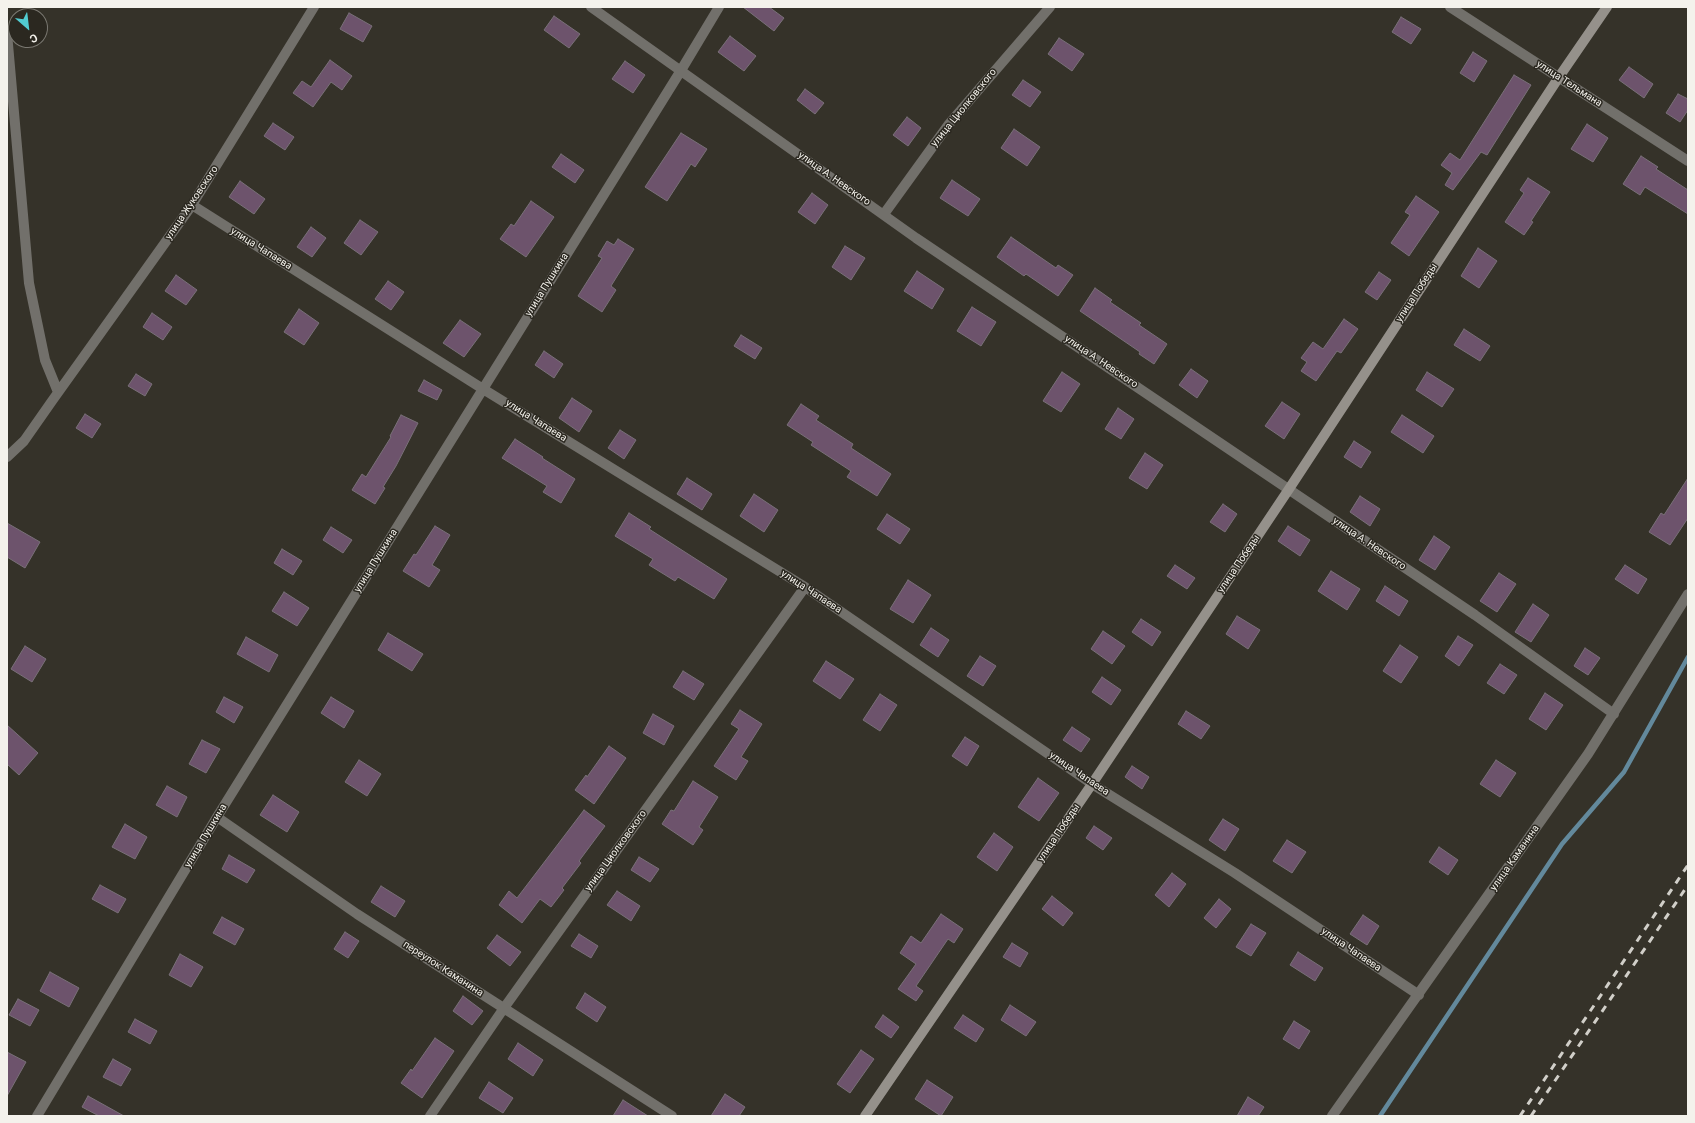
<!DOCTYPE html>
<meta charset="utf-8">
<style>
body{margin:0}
#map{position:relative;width:1695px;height:1123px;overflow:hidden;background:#353229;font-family:Roboto,sans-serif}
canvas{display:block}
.frame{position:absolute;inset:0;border:8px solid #f4f2ec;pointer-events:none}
.north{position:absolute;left:8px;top:8px;width:40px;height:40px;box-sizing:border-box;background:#2b2820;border:1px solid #7b7972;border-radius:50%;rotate:152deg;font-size:11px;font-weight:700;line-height:16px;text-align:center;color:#f4f2ec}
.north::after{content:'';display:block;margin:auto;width:14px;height:18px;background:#51ccd1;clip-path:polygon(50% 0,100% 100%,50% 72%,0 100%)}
</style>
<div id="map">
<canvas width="1695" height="1123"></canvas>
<div class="frame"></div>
<div class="north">С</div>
</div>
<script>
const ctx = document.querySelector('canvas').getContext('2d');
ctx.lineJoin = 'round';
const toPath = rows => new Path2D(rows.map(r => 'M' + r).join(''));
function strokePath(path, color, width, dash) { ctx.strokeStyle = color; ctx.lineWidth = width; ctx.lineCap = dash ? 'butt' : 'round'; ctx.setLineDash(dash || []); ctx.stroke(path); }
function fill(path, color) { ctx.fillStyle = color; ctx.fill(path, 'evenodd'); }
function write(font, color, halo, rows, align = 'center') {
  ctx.font = font + ' Roboto,sans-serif'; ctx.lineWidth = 3; ctx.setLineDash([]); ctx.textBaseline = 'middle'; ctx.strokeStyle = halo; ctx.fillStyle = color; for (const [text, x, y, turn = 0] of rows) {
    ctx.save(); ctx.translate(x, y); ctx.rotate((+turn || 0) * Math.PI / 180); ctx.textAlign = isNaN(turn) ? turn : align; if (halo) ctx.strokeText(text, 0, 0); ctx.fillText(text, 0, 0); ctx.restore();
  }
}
strokePath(toPath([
 [1380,1116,1562,844,1624,772,1688,657]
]), '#63899c', 4.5);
const building = toPath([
 [743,7,769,7,784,18,774,31,743,7],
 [349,13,372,26,363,42,340,29,349,13],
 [554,16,580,34,569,48,544,30,554,16],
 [1401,17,1421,29,1411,44,1392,32,1401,17],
 [730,36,756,56,744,71,718,52,730,36],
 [1059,38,1084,54,1072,71,1048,54,1059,38],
 [1473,52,1487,61,1474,82,1460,73,1473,52],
 [330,60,352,76,342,90,331,82,313,107,293,93,302,81,311,87,330,60],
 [625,61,645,75,633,93,612,79,625,61],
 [1629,67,1653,84,1644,98,1619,80,1629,67],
 [1514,75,1531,85,1487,155,1481,152,1453,190,1445,185,1452,173,1441,165,1450,153,1460,160,1514,75],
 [1023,80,1041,92,1030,107,1012,95,1023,80],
 [805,89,824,103,815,114,797,100,805,89],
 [1678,94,1688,99,1688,110,1680,122,1666,113,1678,94],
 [907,117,921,128,908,146,893,135,907,117],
 [273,123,294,137,285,150,264,136,273,123],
 [1587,124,1608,138,1593,162,1571,149,1587,124],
 [1014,129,1040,147,1027,166,1001,148,1014,129],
 [681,133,707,149,695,167,691,164,667,201,645,187,681,133],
 [561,154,584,170,575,183,552,167,561,154],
 [1641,156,1658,167,1656,169,1688,190,1688,214,1645,187,1640,195,1623,184,1641,156],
 [1528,178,1550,192,1531,221,1533,222,1524,235,1505,222,1524,193,1520,190,1528,178],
 [952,180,980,199,968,216,940,198,952,180],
 [240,181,265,199,254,214,229,197,240,181],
 [812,193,828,205,815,224,798,212,812,193],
 [1416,196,1439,212,1409,256,1391,243,1410,215,1405,212,1416,196],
 [531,201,554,217,526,257,500,239,511,224,514,226,531,201],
 [360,220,378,232,361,255,344,243,360,220],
 [311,227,326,238,312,257,297,247,311,227],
 [1011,237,1056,268,1058,265,1073,275,1058,296,1026,274,1024,276,997,257,1011,237],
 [618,239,634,249,611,286,616,290,602,312,578,296,602,258,598,256,607,241,614,245,618,239],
 [845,246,865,258,851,280,832,267,845,246],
 [1478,248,1497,261,1479,288,1461,276,1478,248],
 [917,271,944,289,932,309,904,291,917,271],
 [1379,272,1391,280,1377,300,1365,292,1379,272],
 [176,275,197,290,186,305,165,291,176,275],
 [388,281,404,292,391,310,375,299,388,281],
 [1095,288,1112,300,1110,302,1141,323,1139,325,1167,344,1154,364,1139,354,1140,352,1080,311,1095,288],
 [972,307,996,322,981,346,957,331,972,307],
 [299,309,319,323,304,345,284,332,299,309],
 [152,313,172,327,163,340,143,327,152,313],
 [1344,319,1358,329,1341,353,1337,351,1316,381,1301,371,1307,362,1301,358,1313,342,1323,349,1344,319],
 [460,320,481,334,464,357,443,343,460,320],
 [1464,329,1490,346,1480,361,1454,345,1464,329],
 [741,335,762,348,755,359,734,346,741,335],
 [544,351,563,364,554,378,535,365,544,351],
 [1191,369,1208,381,1197,398,1179,385,1191,369],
 [1062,372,1080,384,1061,412,1043,401,1062,372],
 [1427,372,1454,389,1442,407,1416,390,1427,372],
 [136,374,152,384,145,396,128,386,136,374],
 [424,380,442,390,437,400,418,391,424,380],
 [572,398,592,411,579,432,559,418,572,398],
 [1282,402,1300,414,1284,439,1265,426,1282,402],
 [801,404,819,416,816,420,853,444,851,448,891,474,877,496,847,477,851,471,811,445,813,442,787,425,801,404],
 [1118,408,1134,419,1121,439,1105,429,1118,408],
 [85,414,101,424,92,438,76,428,85,414],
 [401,415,418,423,396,466,383,487,385,488,375,504,352,490,362,474,366,477,391,437,390,436,401,415],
 [1402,415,1434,436,1423,453,1391,432,1402,415],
 [620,430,636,440,624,459,608,448,620,430],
 [515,439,543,457,542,458,575,479,561,503,543,492,547,486,502,458,515,439],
 [1354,441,1371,452,1361,468,1344,457,1354,441],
 [1145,453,1163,465,1147,489,1129,478,1145,453],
 [687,478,712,494,702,510,677,494,687,478],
 [1688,478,1688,518,1670,545,1649,532,1661,513,1664,515,1688,478],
 [754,494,778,510,764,532,740,516,754,494],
 [1360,496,1380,509,1370,526,1350,512,1360,496],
 [1223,504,1237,514,1225,532,1210,522,1223,504],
 [629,513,651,527,649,529,727,579,714,599,678,577,675,581,649,565,653,559,615,536,629,513],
 [887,514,910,529,900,544,877,529,887,514],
 [7,523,40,542,25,568,7,557,7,523],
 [435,526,450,535,432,565,440,570,429,587,403,571,414,554,416,555,435,526],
 [1288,526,1310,540,1300,556,1278,541,1288,526],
 [331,527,352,540,343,553,323,540,331,527],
 [1434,536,1450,547,1435,570,1419,560,1434,536],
 [282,549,302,561,293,575,274,563,282,549],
 [1175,565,1195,578,1187,589,1167,576,1175,565],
 [1625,565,1647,579,1638,594,1615,579,1625,565],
 [1331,571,1360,589,1347,610,1318,591,1331,571],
 [1499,573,1516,584,1497,612,1480,601,1499,573],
 [908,580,931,595,913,623,890,609,908,580],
 [1385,586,1408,601,1399,616,1376,601,1385,586],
 [284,592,309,608,297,626,272,611,284,592],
 [1533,604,1549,615,1531,642,1515,632,1533,604],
 [1237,616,1260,630,1248,649,1226,634,1237,616],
 [1141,619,1161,632,1152,646,1132,632,1141,619],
 [931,628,949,640,938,657,920,645,931,628],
 [1103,631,1125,646,1112,664,1091,649,1103,631],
 [388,633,423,654,412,671,378,650,388,633],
 [1458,636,1473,645,1459,666,1445,656,1458,636],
 [246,637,278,655,269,672,237,654,246,637],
 [1400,645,1418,657,1401,683,1383,671,1400,645],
 [25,646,46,659,32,682,11,669,25,646],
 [1585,648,1600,658,1588,675,1574,666,1585,648],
 [980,656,996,666,983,686,967,676,980,656],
 [826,661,854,679,840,699,813,681,826,661],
 [1500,664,1517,675,1504,694,1487,683,1500,664],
 [683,671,704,684,694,700,673,687,683,671],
 [1102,677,1121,690,1111,705,1092,692,1102,677],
 [1545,693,1563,705,1546,730,1529,719,1545,693],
 [880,694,897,705,880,731,863,720,880,694],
 [224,697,243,707,234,723,216,712,224,697],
 [331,697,354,711,344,728,321,713,331,697],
 [740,710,762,724,741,757,748,761,736,780,714,766,739,729,731,724,740,710],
 [1186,711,1210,726,1201,739,1178,724,1186,711],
 [653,714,674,726,664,745,643,733,653,714],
 [7,725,38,753,19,775,7,764,7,725],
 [1072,727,1090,739,1081,752,1063,740,1072,727],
 [965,737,979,746,967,766,952,756,965,737],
 [202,740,220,749,206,773,189,764,202,740],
 [609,746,626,758,594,804,575,790,586,775,587,777,609,746],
 [359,760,381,774,367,796,345,782,359,760],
 [1496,760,1516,773,1500,797,1480,784,1496,760],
 [1132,766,1149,777,1142,789,1125,777,1132,766],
 [1038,778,1059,793,1039,821,1018,807,1038,778],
 [693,781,718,797,699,827,703,830,693,845,662,824,671,810,674,811,693,781],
 [167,786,187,797,177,817,156,805,167,786],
 [273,795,299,812,287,832,260,815,273,795],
 [584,810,605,826,579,861,581,863,562,888,564,890,551,907,540,899,522,923,499,905,509,891,517,898,584,810],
 [1223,819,1239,829,1225,851,1209,840,1223,819],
 [125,824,147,837,135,859,112,847,125,824],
 [1094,826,1112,838,1103,850,1086,838,1094,826],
 [994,833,1013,847,997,871,977,857,994,833],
 [1287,840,1306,852,1292,873,1273,861,1287,840],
 [1439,847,1458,860,1448,875,1429,862,1439,847],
 [229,855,255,870,247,883,222,869,229,855],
 [639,857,659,869,650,882,631,870,639,857],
 [1172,873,1186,884,1169,907,1155,895,1172,873],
 [100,885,126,899,118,913,92,899,100,885],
 [381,886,405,901,395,917,371,902,381,886],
 [617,891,640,906,631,921,607,905,617,891],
 [1052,896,1073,913,1063,926,1042,909,1052,896],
 [1219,899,1231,909,1216,928,1204,918,1219,899],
 [941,914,963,929,954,943,948,939,916,986,923,991,916,1001,898,989,916,964,900,953,911,936,921,943,941,914],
 [1363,915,1379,926,1367,945,1350,934,1363,915],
 [222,917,244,929,235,945,213,933,222,917],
 [1251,924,1266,933,1251,956,1236,947,1251,924],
 [345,932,359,941,348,958,334,949,345,932],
 [579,934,598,946,591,958,571,946,579,934],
 [497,935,521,952,510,966,487,948,497,935],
 [1012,943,1028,953,1020,967,1003,957,1012,943],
 [1298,952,1323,968,1315,981,1290,965,1298,952],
 [180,954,203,967,191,987,169,975,180,954],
 [50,972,79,988,69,1007,40,991,50,972],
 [585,993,606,1007,597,1022,576,1008,585,993],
 [463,996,483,1011,472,1025,453,1011,463,996],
 [18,999,39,1010,30,1026,9,1015,18,999],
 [1010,1005,1036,1022,1026,1036,1001,1020,1010,1005],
 [883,1015,899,1027,891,1038,875,1027,883,1015],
 [963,1015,984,1029,976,1042,954,1028,963,1015],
 [135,1019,157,1031,150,1044,128,1032,135,1019],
 [1294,1021,1310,1031,1299,1049,1283,1039,1294,1021],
 [435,1038,454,1051,422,1098,401,1083,411,1069,412,1071,435,1038],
 [518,1043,543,1060,533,1076,508,1059,518,1043],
 [861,1050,874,1059,850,1093,837,1084,861,1050],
 [7,1052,26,1062,7,1096,7,1052],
 [113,1059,131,1069,121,1086,103,1077,113,1059],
 [927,1080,953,1097,941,1116,915,1099,927,1080],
 [489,1082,513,1098,503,1113,479,1098,489,1082],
 [725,1094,745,1107,739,1116,711,1116,725,1094],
 [88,1096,124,1116,99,1116,82,1107,88,1096],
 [1248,1097,1264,1107,1258,1116,1237,1116,1248,1097],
 [623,1100,648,1116,613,1116,623,1100]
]);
fill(building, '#6d536c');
strokePath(building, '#797078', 1);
strokePath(toPath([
 [591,7,916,238,1475,615,1614,714],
 [1450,7,1688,161],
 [7,33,29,283,45,360,58,392],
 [192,205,483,389,805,587,1092,784,1235,873,1419,995],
 [884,214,949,124,1050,7],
 [7,457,24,441,52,401,192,205,314,7],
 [217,817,357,914,672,1116],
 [37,1116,217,817,680,72,719,7],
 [430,1116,504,1008,805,587],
 [1332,1116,1588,754,1688,594]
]), '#72706b', 10);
strokePath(toPath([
 [865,1116,1092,784,1289,489,1559,77,1607,7]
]), '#95918b', 10);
strokePath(toPath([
 [1520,1116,1688,865],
 [1531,1116,1688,885]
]), '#d1cfc9', 3, [7, 7]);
write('10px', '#f4f2ec', '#2b2820', [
 ["улица Тельмана",1569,84,33],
 ["улица Циолковского",964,108,-51],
 ["улица А. Невского",834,179,35],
 ["улица Жуковского",192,203,-56],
 ["улица Чапаева",261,249,32],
 ["улица Пушкина",547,285,-58],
 ["улица Победы",1417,293,-57],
 ["улица А. Невского",1101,362,34],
 ["улица Чапаева",536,421,32],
 ["улица А. Невского",1369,544,34],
 ["улица Пушкина",376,561,-58],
 ["улица Победы",1239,564,-56],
 ["улица Чапаева",811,592,33],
 ["улица Чапаева",1079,774,34],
 ["улица Победы",1059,833,-56],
 ["улица Пушкина",206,836,-59],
 ["улица Циолковского",616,851,-54],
 ["улица Каманина",1515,858,-55],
 ["улица Чапаева",1351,950,34],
 ["переулок Каманина",443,969,33]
]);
</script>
